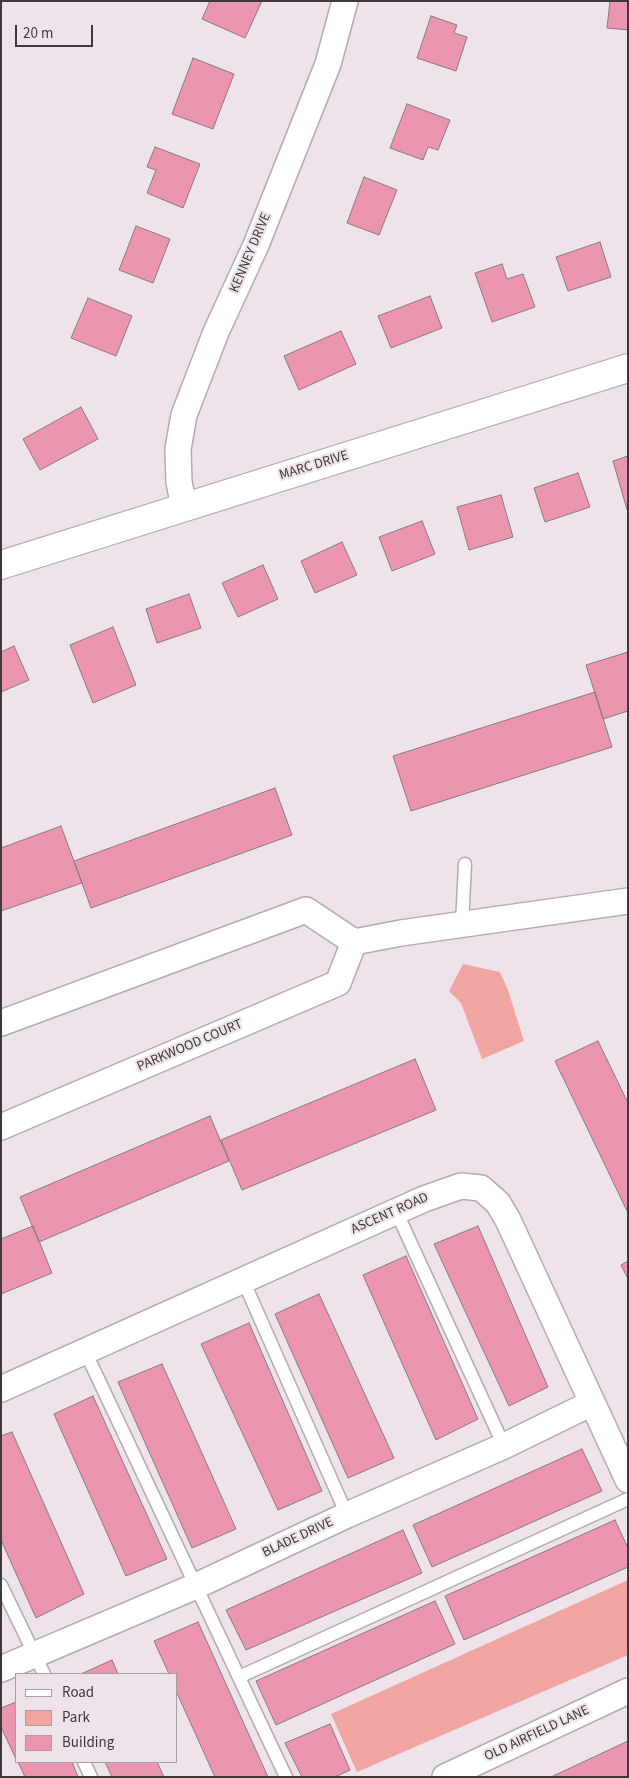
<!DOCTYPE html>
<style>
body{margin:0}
#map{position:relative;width:629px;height:1778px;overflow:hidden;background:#efe3eb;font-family:"Source Sans 3",sans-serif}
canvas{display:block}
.frame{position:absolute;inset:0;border:2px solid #3d393c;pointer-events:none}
.legend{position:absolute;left:15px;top:1673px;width:162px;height:90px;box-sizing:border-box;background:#efe3eb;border:1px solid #a89fa5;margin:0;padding:6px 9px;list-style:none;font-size:15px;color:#3d393c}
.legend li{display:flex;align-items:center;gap:10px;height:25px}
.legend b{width:25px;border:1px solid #a89fa5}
.scale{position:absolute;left:15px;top:25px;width:78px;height:22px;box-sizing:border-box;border:2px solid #3d393c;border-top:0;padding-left:6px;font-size:15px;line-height:18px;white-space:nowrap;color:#3d393c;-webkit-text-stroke:4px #efe3eb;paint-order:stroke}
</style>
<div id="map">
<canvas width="629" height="1778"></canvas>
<div class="frame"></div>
<ul class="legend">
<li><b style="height:6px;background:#fff"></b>Road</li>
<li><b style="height:14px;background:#f1a5a0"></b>Park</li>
<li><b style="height:14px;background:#eb95af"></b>Building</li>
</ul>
<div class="scale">20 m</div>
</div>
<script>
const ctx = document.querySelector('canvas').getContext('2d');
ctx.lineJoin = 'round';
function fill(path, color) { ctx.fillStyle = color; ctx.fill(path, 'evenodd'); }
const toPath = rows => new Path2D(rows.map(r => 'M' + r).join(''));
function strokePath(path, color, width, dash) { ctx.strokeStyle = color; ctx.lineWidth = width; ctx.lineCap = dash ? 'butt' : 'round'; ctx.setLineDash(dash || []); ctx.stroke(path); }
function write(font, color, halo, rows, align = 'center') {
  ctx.font = font + ' "Source Sans 3",sans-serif'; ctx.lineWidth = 4.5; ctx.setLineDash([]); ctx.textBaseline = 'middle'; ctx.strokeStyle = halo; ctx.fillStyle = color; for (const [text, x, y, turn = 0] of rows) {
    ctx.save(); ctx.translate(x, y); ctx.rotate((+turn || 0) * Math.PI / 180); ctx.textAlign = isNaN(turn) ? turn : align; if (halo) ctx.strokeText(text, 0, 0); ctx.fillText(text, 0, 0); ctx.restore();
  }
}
fill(toPath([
 [463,964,500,972,508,990,524,1041,482,1059,461,1003,449,991],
 [628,1580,628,1655,357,1772,331,1714]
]), '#f1a5a0');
const building = toPath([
 [210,1,262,1,245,38,202,19,210,1],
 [610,1,628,1,628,30,607,28,610,1],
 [431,16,457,25,454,33,467,37,456,71,417,58,431,16],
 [193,58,234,74,213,129,172,114,193,58],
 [407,104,450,120,438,150,428,147,423,160,390,148,407,104],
 [155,147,200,164,183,208,147,193,156,170,147,167,155,147],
 [364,177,397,190,379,235,347,223,364,177],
 [136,226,170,239,153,283,119,270,136,226],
 [600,242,611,277,568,291,556,257,600,242],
 [502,264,507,279,523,274,535,307,492,322,475,273,502,264],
 [430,296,442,328,391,348,378,316,430,296],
 [88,298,132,316,116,356,71,338,88,298],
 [341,331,356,364,299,390,284,356,341,331],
 [81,407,98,439,40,470,23,439,81,407],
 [628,456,628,513,613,461,628,456],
 [578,473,590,507,545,522,534,488,578,473],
 [501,495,513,537,469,550,457,507,501,495],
 [422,521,435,554,392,571,379,537,422,521],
 [342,542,357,575,315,593,301,561,342,542],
 [263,565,278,599,238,617,222,583,263,565],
 [189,594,201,628,157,643,146,609,189,594],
 [113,627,136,685,93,703,70,645,113,627],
 [14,646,29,680,1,692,1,652,14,646],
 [628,652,628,711,603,719,586,665,628,652],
 [595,692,612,747,411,811,393,756,595,692],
 [275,788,292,835,91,908,74,861,275,788],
 [61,826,82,883,1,911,1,848,61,826],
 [598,1041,628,1103,628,1213,555,1061,598,1041],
 [415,1059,436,1110,242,1190,221,1140,415,1059],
 [210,1116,229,1161,39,1242,20,1197,210,1116],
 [33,1226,52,1273,1,1294,1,1239,33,1226],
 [478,1226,548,1387,509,1406,434,1244,478,1226],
 [406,1256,478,1419,436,1440,363,1275,406,1256],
 [628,1261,628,1279,621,1265,628,1261],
 [319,1294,394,1458,348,1478,275,1314,319,1294],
 [249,1323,322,1491,278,1510,201,1344,249,1323],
 [162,1364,236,1529,192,1548,118,1382,162,1364],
 [93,1396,167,1559,126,1576,54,1414,93,1396],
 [12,1432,84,1594,36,1618,1,1540,1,1436,12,1432],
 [582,1449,602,1491,432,1567,413,1525,582,1449],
 [615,1520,628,1548,628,1567,464,1640,445,1596,615,1520],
 [403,1530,422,1573,246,1650,226,1610,403,1530],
 [435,1601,455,1644,276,1725,256,1681,435,1601],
 [198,1622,268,1777,215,1777,176,1691,176,1674,169,1674,154,1641,198,1622],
 [112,1660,118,1674,81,1674,112,1660],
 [16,1702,16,1759,1,1727,1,1708,16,1702],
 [330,1724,350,1770,335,1777,302,1777,285,1743,330,1724],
 [628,1741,628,1777,551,1777,628,1741],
 [18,1762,72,1762,78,1777,25,1777,18,1762],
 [105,1762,157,1762,164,1777,112,1777,105,1762]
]);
fill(building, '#eb95af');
strokePath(building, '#887b7e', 1);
const lane = toPath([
 [462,924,465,864],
 [396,1211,504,1446],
 [243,1280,347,1515],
 [85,1351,286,1777],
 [1,1585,44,1674],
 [239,1677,628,1499],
 [84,1762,91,1777]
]);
const street = toPath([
 [184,507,179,482,178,449,184,415,216,332,256,245,328,64,345,1],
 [1,1023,306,910,354,942,401,933,628,901],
 [1,1127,338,983,354,942],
 [1,1389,424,1199,461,1186,481,1188,498,1203,508,1220,628,1480],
 [1,1669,196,1586,347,1515,504,1446,592,1403],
 [445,1777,628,1691]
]);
const secondary = toPath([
 [1,565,628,368]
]);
strokePath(lane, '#b5aab1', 15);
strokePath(street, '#b5aab1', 28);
strokePath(secondary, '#b5aab1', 30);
strokePath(lane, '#fff', 12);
strokePath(street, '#fff', 25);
strokePath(secondary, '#fff', 28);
write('14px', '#3d393c', '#efe3eb', [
 ["KENNEY DRIVE",251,253,-67],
 ["MARC DRIVE",314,466,-17],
 ["PARKWOOD COURT",190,1046,-23],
 ["ASCENT ROAD",390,1214,-24],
 ["BLADE DRIVE",298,1538,-25],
 ["OLD AIRFIELD LANE",537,1734,-25]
]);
</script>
